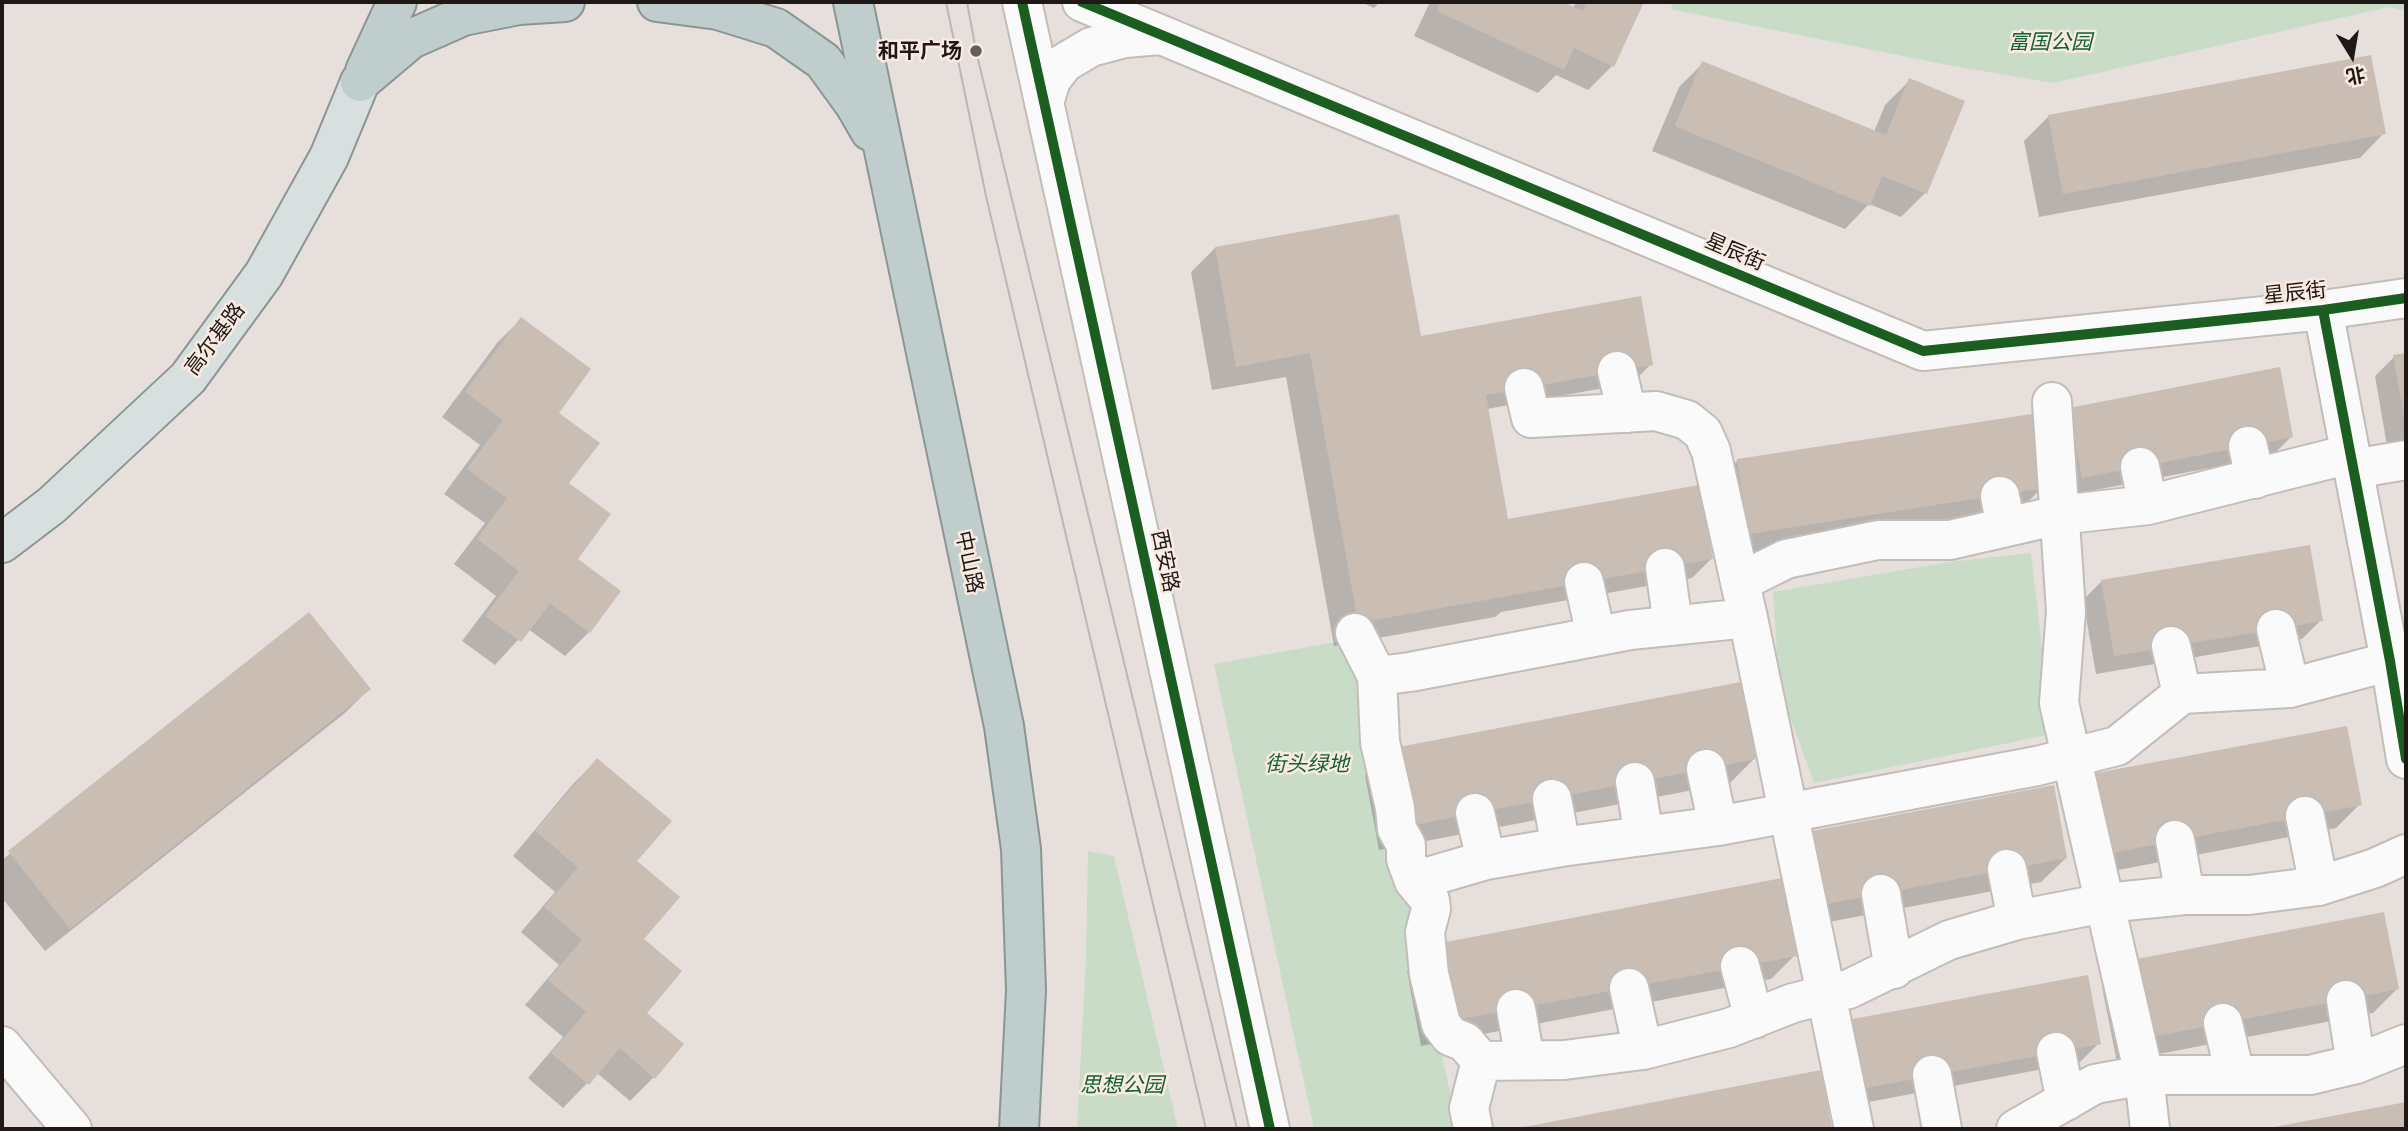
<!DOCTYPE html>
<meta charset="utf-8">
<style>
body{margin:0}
#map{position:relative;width:2408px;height:1131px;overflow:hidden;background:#e7dfdb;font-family:"Playfair Display","Noto Sans SC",serif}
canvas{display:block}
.frame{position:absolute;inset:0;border:4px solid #1e1916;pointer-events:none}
.north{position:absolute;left:2317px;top:21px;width:70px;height:70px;-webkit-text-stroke:5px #faeae2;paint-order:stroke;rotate:169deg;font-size:19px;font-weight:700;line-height:28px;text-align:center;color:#1e1916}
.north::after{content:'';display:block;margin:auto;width:24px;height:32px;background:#1e1916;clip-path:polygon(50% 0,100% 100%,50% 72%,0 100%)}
</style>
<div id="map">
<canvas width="2408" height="1131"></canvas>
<div class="frame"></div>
<div class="north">北</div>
</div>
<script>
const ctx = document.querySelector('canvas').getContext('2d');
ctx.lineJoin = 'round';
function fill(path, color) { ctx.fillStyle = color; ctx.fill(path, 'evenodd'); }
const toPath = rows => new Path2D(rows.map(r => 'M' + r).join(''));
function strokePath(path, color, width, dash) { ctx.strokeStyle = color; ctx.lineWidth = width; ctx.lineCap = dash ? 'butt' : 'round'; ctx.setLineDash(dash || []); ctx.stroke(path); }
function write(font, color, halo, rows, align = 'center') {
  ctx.font = font + ' "Playfair Display","Noto Sans SC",serif'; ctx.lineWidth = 5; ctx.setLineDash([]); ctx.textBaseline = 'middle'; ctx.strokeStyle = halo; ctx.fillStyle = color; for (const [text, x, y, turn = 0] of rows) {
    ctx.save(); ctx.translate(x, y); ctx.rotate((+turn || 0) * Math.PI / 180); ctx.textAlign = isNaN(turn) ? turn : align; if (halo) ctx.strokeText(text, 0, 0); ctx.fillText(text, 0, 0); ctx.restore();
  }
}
fill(toPath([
 [1674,2,2406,2,2406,11,2389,7,2053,83,1942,64,1670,9],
 [2031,553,2052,734,1814,783,1779,686,1773,592,1949,562],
 [1352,639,1458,1129,1314,1129,1214,664],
 [1088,851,1114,856,1178,1129,1077,1129,1086,958]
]), '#c9dcc8');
fill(toPath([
 [1361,2,1380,2,1374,8],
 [1430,2,1559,2,1573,8,1576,2,1642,2,1612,66,1588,90,1556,75,1538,93,1414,36],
 [1703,63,1874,132,1885,105,1910,80,1925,193,1901,217,1869,204,1845,229,1652,151,1679,87],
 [2049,116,2384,133,2360,158,2039,217,2024,141],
 [1215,248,1420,339,1651,364,1632,383,1487,409,1507,523,1711,559,1692,578,1501,612,1495,617,1334,646,1286,377,1212,390,1191,272],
 [521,319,557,413,575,559,589,632,565,656,528,629,495,665,462,641,496,596,454,564,485,523,444,494,480,445,442,417,497,343],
 [2406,355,2406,442,2387,446,2375,376,2394,357],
 [2051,428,2291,437,2272,456,2064,496],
 [1738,460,2042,488,2017,512,1725,557,1714,484],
 [2102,581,2321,620,2302,639,2096,674,2083,600],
 [309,614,369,689,345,713,45,951,2,898,2,860],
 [1389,751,1754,759,1730,783,1379,850,1365,775],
 [597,760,635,861,642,939,644,1013,654,1077,630,1101,597,1073,563,1108,528,1078,563,1037,525,1005,559,965,521,932,555,892,513,856,573,784],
 [2068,800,2360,804,2336,828,2082,877],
 [1784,858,2066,858,2041,882,1797,928],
 [1431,947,1795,955,1771,979,1421,1046,1407,971],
 [2127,962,2397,989,2373,1013,2117,1062,2102,987],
 [1824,1042,2099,1043,2080,1062,1837,1108],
 [1819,1072,1830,1129,1521,1129],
 [2406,1103,2406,1129,2272,1129]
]), '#0003');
fill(toPath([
 [1441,2,1563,2,1583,11,1587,2,1644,2,1614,67,1574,48,1564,70,1437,11],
 [2371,55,2386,134,2063,194,2048,115],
 [1702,61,1886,135,1909,78,1965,101,1927,194,1882,176,1870,206,1675,126],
 [1399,214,1421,336,1641,296,1653,365,1486,395,1508,519,1699,485,1713,559,1358,623,1310,353,1236,367,1215,247],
 [521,317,591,369,559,413,600,443,569,483,611,514,578,559,621,591,590,633,550,603,521,642,485,616,519,571,477,539,507,498,467,469,503,420,465,392],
 [2406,353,2406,422,2405,422,2393,355],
 [2280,367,2293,437,2082,478,2069,408],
 [2032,414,2044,488,1749,534,1737,459],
 [2310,545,2323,621,2114,656,2101,580],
 [309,612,371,689,70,929,8,851],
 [1741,682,1756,759,1403,827,1388,749],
 [2347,726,2362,805,2106,854,2091,774],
 [597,758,672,821,637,861,680,897,644,939,682,971,647,1013,684,1044,655,1079,620,1048,589,1085,551,1053,586,1012,548,980,582,940,544,907,578,867,535,831],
 [2054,785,2067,858,1821,905,1807,832],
 [1782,878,1797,956,1445,1022,1430,945],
 [2384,912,2399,989,2141,1039,2126,961],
 [2088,975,2101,1044,1855,1090,1842,1021],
 [1821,1070,1832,1129,1519,1129,1519,1128],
 [2406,1102,2406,1129,2269,1129,2269,1128]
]), '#cabdb4');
const minor = toPath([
 [1022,2,1270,1129],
 [1082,2,1923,351,2323,310,2406,298],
 [1044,103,1051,80,1064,63,1091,47,1125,38,1160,35],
 [2323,310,2390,661,2406,759],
 [1617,371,1627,413],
 [1524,388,1531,418,1656,411,1687,420,1703,433,1711,451,1748,618,1854,1129],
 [2052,402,2066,611,2059,703,2144,1075,2150,1129],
 [2248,446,2255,479],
 [2140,467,2148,505],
 [2353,469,2406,460],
 [2000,496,2006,527],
 [1665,568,1673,625],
 [1584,582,1596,636],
 [1740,582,1786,559,1820,552,1878,540,1950,540,2059,515,2148,505,2350,454],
 [2276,629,2290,688],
 [1355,633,1377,676,1380,742,1395,808,1397,829,1406,845,1406,859,1414,881,1430,900,1431,909,1425,932,1429,974,1441,1024,1450,1036,1465,1042,1481,1061,1469,1108,1473,1129],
 [2171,646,2182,694],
 [1377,676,1410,672,1630,630,1748,618],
 [1706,769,1718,826],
 [1635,782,1644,836],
 [1552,799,1561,847],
 [1475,813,1486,860],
 [2305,816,2319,886],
 [2175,840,2185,895],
 [2007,869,2017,920],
 [1414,881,1486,860,1561,847,1718,826,2037,766,2117,746,2182,694,2290,688,2406,657],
 [1881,894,1894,969],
 [1740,966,1754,1019],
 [1629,988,1643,1050],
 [2346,1000,2356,1064],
 [1516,1009,1525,1060],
 [2223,1023,2235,1075],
 [2,1046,72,1129],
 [2056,1052,2066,1101],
 [1481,1061,1564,1060,1643,1050,1729,1028,1793,1003,1849,989,1949,940,2017,920,2105,903,2185,895,2249,895,2319,886,2375,868,2406,854],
 [1932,1075,1942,1129],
 [2016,1129,2095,1084,2144,1075,2310,1075,2356,1064,2406,1044]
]);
const major = toPath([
 [2,543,52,505,188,378,264,274,329,157,360,82]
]);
const highway = toPath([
 [657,2,718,10,776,28,823,61,855,105,870,131],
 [853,2,1004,726,1021,849,1026,990,1019,1129],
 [365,71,397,2],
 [360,82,411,39,463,16,519,5,565,2]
]);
strokePath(minor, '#c3bdb9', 42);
strokePath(major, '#8a9594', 42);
strokePath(highway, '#8a9594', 42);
strokePath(minor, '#fbfafa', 38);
strokePath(major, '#d8e0df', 38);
strokePath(highway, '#c0cdcd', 38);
strokePath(toPath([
 [946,2,986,196,1206,1129],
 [967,2,976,51,1237,1129]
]), '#bab8b6', 2);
strokePath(toPath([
 [1022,2,1270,1129],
 [1082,2,1923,351,2323,310,2406,298],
 [2323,310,2390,661,2406,759]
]), '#1b5e20', 10);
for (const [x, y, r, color] of [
 [976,51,7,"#645e5b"]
]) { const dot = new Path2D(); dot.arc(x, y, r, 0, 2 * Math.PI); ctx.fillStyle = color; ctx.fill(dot); strokePath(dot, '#faeae2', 2.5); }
write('italic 21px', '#106330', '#faeae2', [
 ["富国公园",2050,42],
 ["街头绿地",1307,764],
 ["思想公园",1122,1085]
]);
write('bold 21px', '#1e1916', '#faeae2', [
 ["和平广场",962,51]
], 'right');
write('21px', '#1e1916', '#faeae2', [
 ["星辰街",1735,252,23],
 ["星辰街",2295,293,-6],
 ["高尔基路",215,339,-53],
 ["西安路",1165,561,78],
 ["中山路",969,562,78]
]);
</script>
